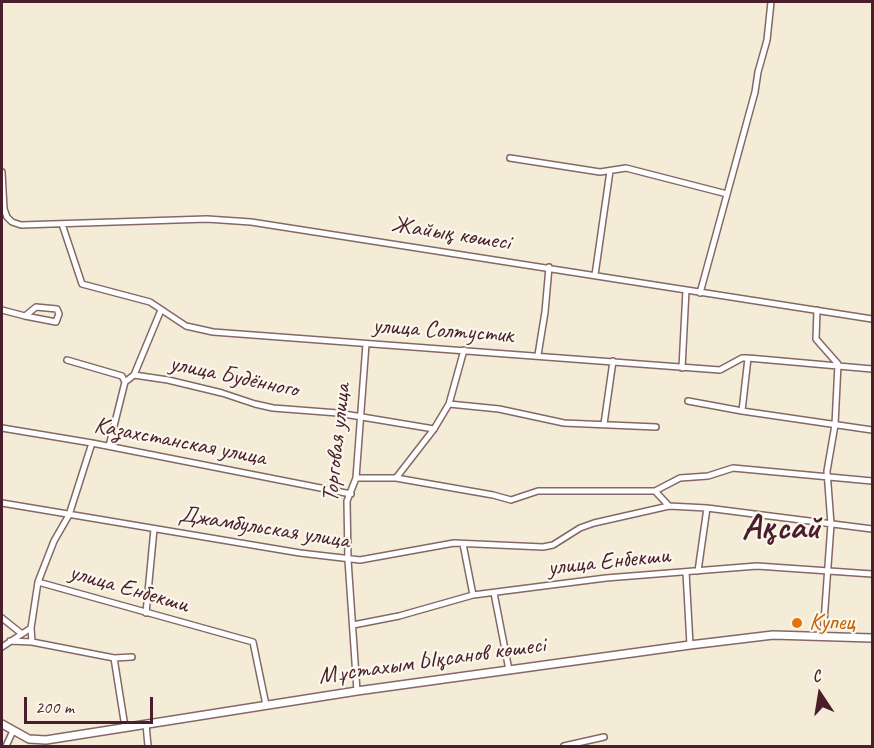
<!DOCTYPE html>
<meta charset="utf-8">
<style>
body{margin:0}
#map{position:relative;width:874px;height:748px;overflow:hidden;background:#f5ecd7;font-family:Caveat,sans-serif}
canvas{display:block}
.frame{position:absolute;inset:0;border:3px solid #4a1f2b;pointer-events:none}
.north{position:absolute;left:790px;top:664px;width:60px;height:60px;-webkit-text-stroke:4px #fbf7ec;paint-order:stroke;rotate:348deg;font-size:16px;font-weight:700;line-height:24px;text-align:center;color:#4a1f2b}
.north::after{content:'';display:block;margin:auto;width:21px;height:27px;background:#4a1f2b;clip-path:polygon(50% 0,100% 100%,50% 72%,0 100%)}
.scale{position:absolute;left:24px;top:697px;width:129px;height:27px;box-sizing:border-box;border:3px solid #4a1f2b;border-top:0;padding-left:8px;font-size:18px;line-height:21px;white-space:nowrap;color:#4a1f2b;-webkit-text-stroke:4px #fbf7ec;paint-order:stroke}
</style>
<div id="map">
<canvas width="874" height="748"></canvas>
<div class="frame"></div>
<div class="north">С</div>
<div class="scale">200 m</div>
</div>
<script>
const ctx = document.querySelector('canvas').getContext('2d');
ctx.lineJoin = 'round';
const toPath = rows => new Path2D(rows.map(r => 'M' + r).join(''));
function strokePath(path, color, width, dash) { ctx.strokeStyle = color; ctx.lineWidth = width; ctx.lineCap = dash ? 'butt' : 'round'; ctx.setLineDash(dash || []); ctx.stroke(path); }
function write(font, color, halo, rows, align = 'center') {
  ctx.font = font + ' Caveat,sans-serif'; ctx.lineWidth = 4.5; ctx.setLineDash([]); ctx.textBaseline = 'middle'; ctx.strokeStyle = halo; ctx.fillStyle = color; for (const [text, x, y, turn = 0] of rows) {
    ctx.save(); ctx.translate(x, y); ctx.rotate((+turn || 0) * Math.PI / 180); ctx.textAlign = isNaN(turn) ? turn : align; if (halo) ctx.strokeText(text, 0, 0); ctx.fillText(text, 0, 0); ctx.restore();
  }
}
const minor = toPath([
 [510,158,600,172,626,168,727,194],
 [2,172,4,209,7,217,12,222,21,225,207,219,251,222,872,319],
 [62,224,82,284,150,302,186,326,213,332,720,370,742,358,748,358,872,369],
 [595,275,610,171],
 [700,293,755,92,758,72,767,40,771,2],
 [2,310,25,316,56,322,59,314,57,309,36,307,25,316],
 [817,310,816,339,838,364,835,425,827,471,831,524,823,636],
 [538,355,545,312,549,267],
 [67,360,122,376,125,382],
 [682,368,686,290],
 [134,375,168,380,222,393,255,404,273,408,338,413,434,429],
 [688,401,742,411,872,430],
 [449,404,499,409,564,423,656,427],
 [742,411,748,358],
 [604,424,613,361],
 [2,428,92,443,351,494],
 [109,446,125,382,134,375,161,310],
 [356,478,396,478,434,429,449,404,464,350],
 [396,478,493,495,511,500,538,491,655,491,680,478,708,476,733,468,872,481],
 [655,491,669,506],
 [2,503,300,553,360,560,454,543,543,547,553,545,580,528,594,523,669,506,707,508,872,529],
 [463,544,473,595],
 [698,571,707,508],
 [686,572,690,645],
 [38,582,253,642,266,705],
 [494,593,509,670],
 [146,613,154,529],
 [2,618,22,634],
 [353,625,399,616,473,595,606,578,757,566,872,574],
 [10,641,32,642,31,628,38,582,54,541,69,515,92,443],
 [32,642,114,658,132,657],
 [2,647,31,628],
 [114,658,125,727],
 [357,691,348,560,347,501,356,478,366,344],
 [146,724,148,746],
 [6,746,13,731],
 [564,746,604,737]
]);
const major = toPath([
 [2,724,29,739,46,740,357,691,690,645,773,635,872,638]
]);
strokePath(minor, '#866767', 8);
strokePath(major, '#866767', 10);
strokePath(minor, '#fff', 5);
strokePath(major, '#fff', 7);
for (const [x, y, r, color] of [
 [797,623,6,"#e8710a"]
]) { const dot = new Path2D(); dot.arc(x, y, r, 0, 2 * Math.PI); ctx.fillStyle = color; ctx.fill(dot); strokePath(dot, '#fbf7ec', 2); }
write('24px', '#4a1f2b', '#fbf7ec', [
 ["Жайық көшесі",451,234,9],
 ["улица Солтустик",443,331,4],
 ["улица Будённого",234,377,12],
 ["Казахстанская улица",180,442,11],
 ["Торговая улица",337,443,-84],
 ["Джамбульская улица",264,528,9],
 ["улица Енбекши",609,562,-6],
 ["улица Енбекши",129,589,16],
 ["Мұстахым Ықсанов көшесі",432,661,-8]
]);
write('24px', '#c56008', '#fbf7ec', [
 ["Купец",809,623]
], 'left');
write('bold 36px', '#4a1f2b', '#fbf7ec', [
 ["Ақсай",781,529]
]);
</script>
